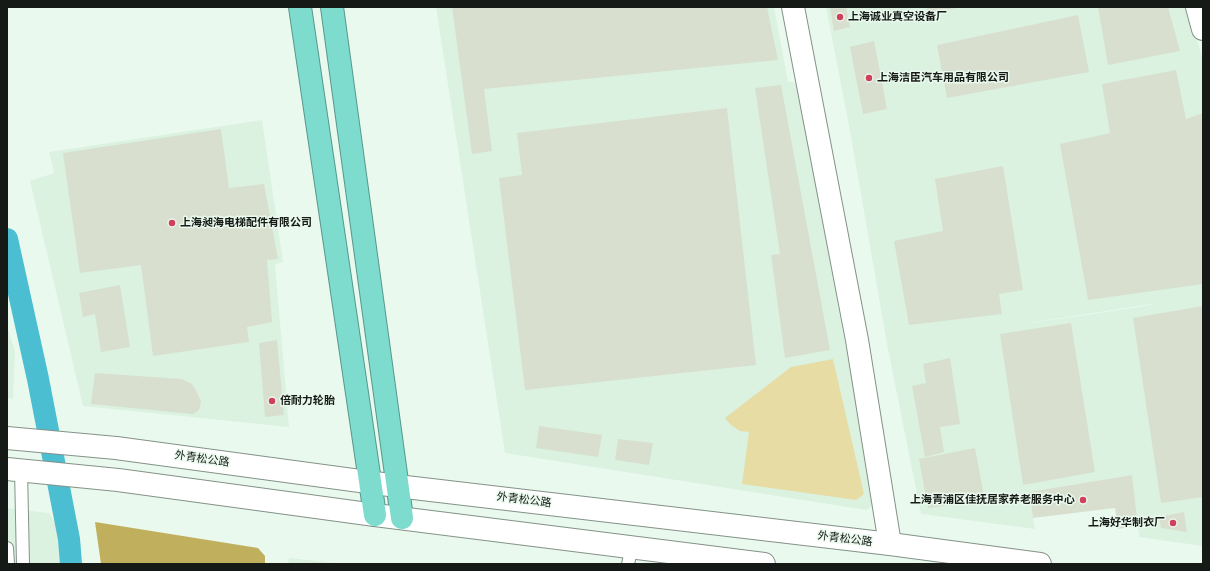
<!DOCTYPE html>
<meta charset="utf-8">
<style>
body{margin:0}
#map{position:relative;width:1210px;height:571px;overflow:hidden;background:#eaf9ee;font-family:Rubik,sans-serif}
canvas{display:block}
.frame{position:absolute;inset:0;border:8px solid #151a16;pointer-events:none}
</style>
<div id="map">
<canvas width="1210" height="571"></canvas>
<div class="frame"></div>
</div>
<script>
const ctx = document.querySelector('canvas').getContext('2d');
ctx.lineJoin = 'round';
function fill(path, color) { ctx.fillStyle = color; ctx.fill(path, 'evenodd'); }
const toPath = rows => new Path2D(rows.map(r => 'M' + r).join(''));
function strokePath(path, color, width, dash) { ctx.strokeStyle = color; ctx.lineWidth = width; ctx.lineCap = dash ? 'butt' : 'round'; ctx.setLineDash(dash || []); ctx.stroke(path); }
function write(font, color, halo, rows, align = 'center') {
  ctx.font = font + ' Rubik,"Noto Sans SC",sans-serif'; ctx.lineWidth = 3; ctx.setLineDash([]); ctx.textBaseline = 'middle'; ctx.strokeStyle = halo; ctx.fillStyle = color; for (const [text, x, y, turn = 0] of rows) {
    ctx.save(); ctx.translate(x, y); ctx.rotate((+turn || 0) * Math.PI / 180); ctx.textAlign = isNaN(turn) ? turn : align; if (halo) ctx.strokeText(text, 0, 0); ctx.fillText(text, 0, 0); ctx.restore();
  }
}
fill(toPath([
 [436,7,774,7,788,82,793,82,797,85,875,505,866,510,505,453],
 [826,7,1188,7,1203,61,1203,546,1139,537,1132,475,1029,492,1035,529,921,514,887,344,850,131],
 [1151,305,1086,315,1010,326,1151,304],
 [262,120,283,262,275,264,289,427,83,406,30,181,54,173,49,152],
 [7,327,15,351,13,399,7,398],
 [7,508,49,513,58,527,61,543,62,564,7,564],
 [289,558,343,564,288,564]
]), '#dbf2e1');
fill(toPath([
 [833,359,864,494,856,500,742,484,749,432,740,431,731,425,725,418,791,367]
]), '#e7dca4');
fill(toPath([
 [95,522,258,548,265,556,265,564,101,564]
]), '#c0b05e');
strokePath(toPath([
 [7,239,38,379,69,539,71,564]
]), '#4bbed1', 22);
fill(toPath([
 [452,7,767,7,778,60,484,89,492,151,472,154],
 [830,7,846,7,850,27,834,31],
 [927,7,956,7,957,8,928,13],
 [1098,7,1168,7,1180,51,1108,65],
 [1078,15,1089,72,947,98,937,45],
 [874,41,887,109,863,114,850,47],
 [1176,70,1186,119,1203,113,1203,284,1088,300,1060,144,1110,133,1102,84],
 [781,85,830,350,785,358,771,255,780,254,755,88],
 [727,108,756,365,525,390,499,178,522,175,517,133],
 [221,129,229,188,264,184,278,259,267,260,272,322,247,327,249,342,153,356,141,265,80,273,63,153],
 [1003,166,1023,290,999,294,1002,314,909,325,894,241,943,231,935,179],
 [120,285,130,347,101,352,95,314,83,317,79,293],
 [1203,306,1203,497,1161,503,1133,318],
 [1071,323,1095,472,1023,485,1000,334],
 [277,340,284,415,265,417,259,343],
 [950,358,960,424,940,427,944,452,925,457,912,386,926,383,923,364],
 [95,373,182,379,192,384,198,394,201,402,199,410,193,414,91,404],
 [539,426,602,435,598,457,536,448],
 [618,439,653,443,649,465,615,460],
 [975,448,985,501,928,508,919,459],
 [1132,475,1138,526,1118,529,1115,508,1033,518,1029,492],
 [1184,512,1187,532,1161,528,1159,517]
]), '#d8dfcf');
const service = toPath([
 [21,470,23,564],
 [7,548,8,564],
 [628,564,632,547]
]);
const minor = toPath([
 [793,7,857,340,890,544],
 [1197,7,1203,29]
]);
const secondary = toPath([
 [7,438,116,448,397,486,890,544,1040,564],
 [7,469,118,480,375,515,764,564]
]);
const motorway = toPath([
 [300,7,375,515],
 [332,7,402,518]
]);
strokePath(service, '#849288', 14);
strokePath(minor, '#849288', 24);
strokePath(secondary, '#849288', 24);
strokePath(motorway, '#59988d', 24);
strokePath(service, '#fff', 12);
strokePath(minor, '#fff', 22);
strokePath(secondary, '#fff', 22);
strokePath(motorway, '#7ddccd', 22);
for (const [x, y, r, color] of [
 [840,17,4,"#d1405b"],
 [869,78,4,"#d1405b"],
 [172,223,4,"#d1405b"],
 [272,401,4,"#d1405b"],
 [1083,500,4,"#d1405b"],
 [1173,523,4,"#d1405b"]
]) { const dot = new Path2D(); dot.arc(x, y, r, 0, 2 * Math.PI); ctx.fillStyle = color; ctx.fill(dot); strokePath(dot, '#eaf9ee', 1.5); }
write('bold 11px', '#151a16', '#eaf9ee', [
 ["上海诚业真空设备厂",848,17],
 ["上海洁臣汽车用品有限公司",877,78],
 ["上海昶海电梯配件有限公司",180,223],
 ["倍耐力轮胎",280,401],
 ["上海青浦区佳抚居家养老服务中心",1075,500,"right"],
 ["上海好华制衣厂",1165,523,"right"]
], 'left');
write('11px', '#151a16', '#eaf9ee', [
 ["外青松公路",202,459,8],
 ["外青松公路",524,500,7],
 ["外青松公路",845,539,7]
]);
</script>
